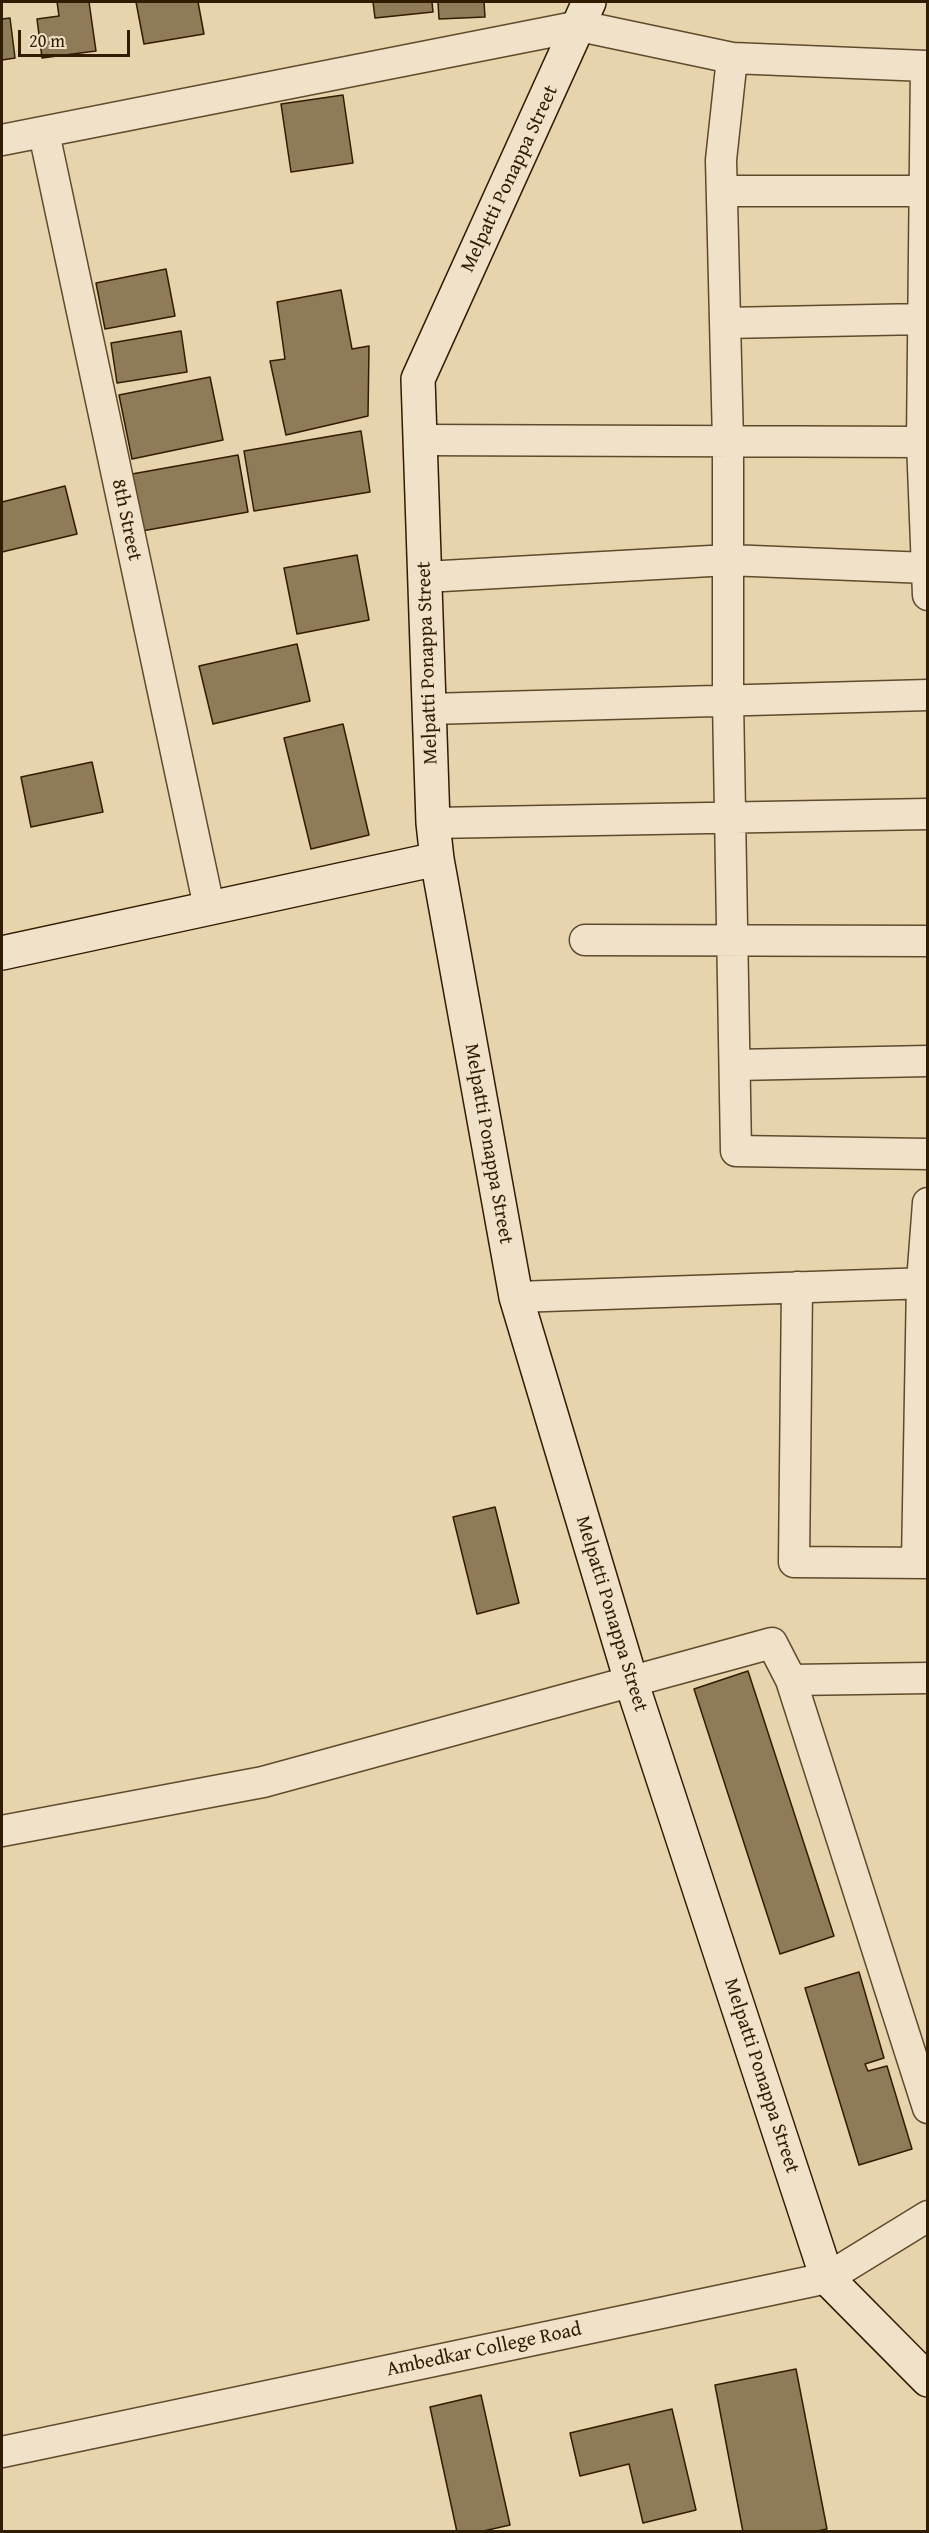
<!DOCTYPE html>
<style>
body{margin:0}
#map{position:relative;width:929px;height:2533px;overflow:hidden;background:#e7d3ac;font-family:"Gentium Book Plus",serif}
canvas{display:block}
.frame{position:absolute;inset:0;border:3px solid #321c00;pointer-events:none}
.scale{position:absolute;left:18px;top:30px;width:112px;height:27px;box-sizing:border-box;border:3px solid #321c00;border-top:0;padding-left:8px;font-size:18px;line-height:21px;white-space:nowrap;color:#321c00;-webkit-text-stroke:4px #efe2c9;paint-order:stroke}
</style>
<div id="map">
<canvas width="929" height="2533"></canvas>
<div class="frame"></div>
<div class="scale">20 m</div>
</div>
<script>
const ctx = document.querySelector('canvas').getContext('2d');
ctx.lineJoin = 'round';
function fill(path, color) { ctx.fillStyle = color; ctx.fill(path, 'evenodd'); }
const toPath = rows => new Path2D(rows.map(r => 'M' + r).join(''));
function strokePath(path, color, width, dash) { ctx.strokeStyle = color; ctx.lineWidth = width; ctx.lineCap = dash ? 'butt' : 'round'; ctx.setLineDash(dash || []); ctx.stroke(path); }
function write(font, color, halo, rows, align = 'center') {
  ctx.font = font + ' "Gentium Book Plus",serif'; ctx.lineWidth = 4.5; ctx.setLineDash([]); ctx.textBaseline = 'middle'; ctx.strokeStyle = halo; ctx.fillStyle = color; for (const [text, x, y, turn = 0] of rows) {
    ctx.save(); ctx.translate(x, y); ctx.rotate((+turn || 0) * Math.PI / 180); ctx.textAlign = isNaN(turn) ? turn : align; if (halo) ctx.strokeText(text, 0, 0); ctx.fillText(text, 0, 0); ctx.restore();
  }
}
const building = toPath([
 [57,2,89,2,96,51,42,58,37,19,59,16,57,2],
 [136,2,198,2,204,34,144,44,136,2],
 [373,2,432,2,433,12,375,18,373,2],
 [438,2,484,2,485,17,439,19,438,2],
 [10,18,15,58,2,60,2,19,10,18],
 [343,95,353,163,291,172,281,104,343,95],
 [166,269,175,316,105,329,96,283,166,269],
 [341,290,352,349,369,346,368,416,286,435,270,361,285,359,277,302,341,290],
 [181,331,187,372,117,383,111,343,181,331],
 [210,377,223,440,132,459,119,395,210,377],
 [361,431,370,492,254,511,244,451,361,431],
 [238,455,248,512,142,531,132,474,238,455],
 [65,486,77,534,2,552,2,502,65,486],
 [357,555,369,620,297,634,284,568,357,555],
 [297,644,310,701,213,724,199,666,297,644],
 [343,724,369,835,311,849,284,738,343,724],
 [92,762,103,812,31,827,21,777,92,762],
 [495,1507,519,1603,477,1614,453,1517,495,1507],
 [748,1671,834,1936,780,1954,694,1689,748,1671],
 [859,1972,884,2058,865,2064,868,2071,887,2066,912,2149,859,2165,805,1988,859,1972],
 [796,2369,827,2529,812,2532,743,2532,715,2385,796,2369],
 [481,2395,510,2525,479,2532,457,2532,430,2407,481,2395],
 [672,2409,696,2510,643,2523,629,2464,580,2476,570,2433,672,2409]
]);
fill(building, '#907b59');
strokePath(building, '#321c00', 1.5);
const street = toPath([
 [732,58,721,160,728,442,728,700,736,1151,928,1154],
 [44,133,209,907],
 [2,140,580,26,732,58,926,66,922,442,928,595],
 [722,191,924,191],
 [725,323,923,319],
 [420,440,922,442],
 [425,577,728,560,927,568],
 [429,709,928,695],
 [433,823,928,814],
 [585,940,928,941],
 [735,1065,928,1061],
 [797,1287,794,1562,928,1563],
 [516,1297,928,1283],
 [917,1563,922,1282,928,1203],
 [791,1680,928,1678],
 [2,1831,263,1782,772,1643,791,1680,928,2108],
 [2,2452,827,2278,928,2216]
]);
const secondary = toPath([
 [589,2,418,379,433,823,437,859,516,1297,631,1681,827,2278,928,2380],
 [2,953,437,859]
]);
strokePath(street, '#5f4a2b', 33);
strokePath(secondary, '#321c00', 36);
strokePath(street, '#efe2c9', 30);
strokePath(secondary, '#efe2c9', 33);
write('20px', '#321c00', '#efe2c9', [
 ["Melpatti Ponappa Street",510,179,-65],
 ["8th Street",126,520,78],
 ["Melpatti Ponappa Street",428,663,-92],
 ["Melpatti Ponappa Street",488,1144,80],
 ["Melpatti Ponappa Street",611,1614,73],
 ["Melpatti Ponappa Street",761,2076,72],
 ["Ambedkar College Road",484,2350,-12]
]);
</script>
